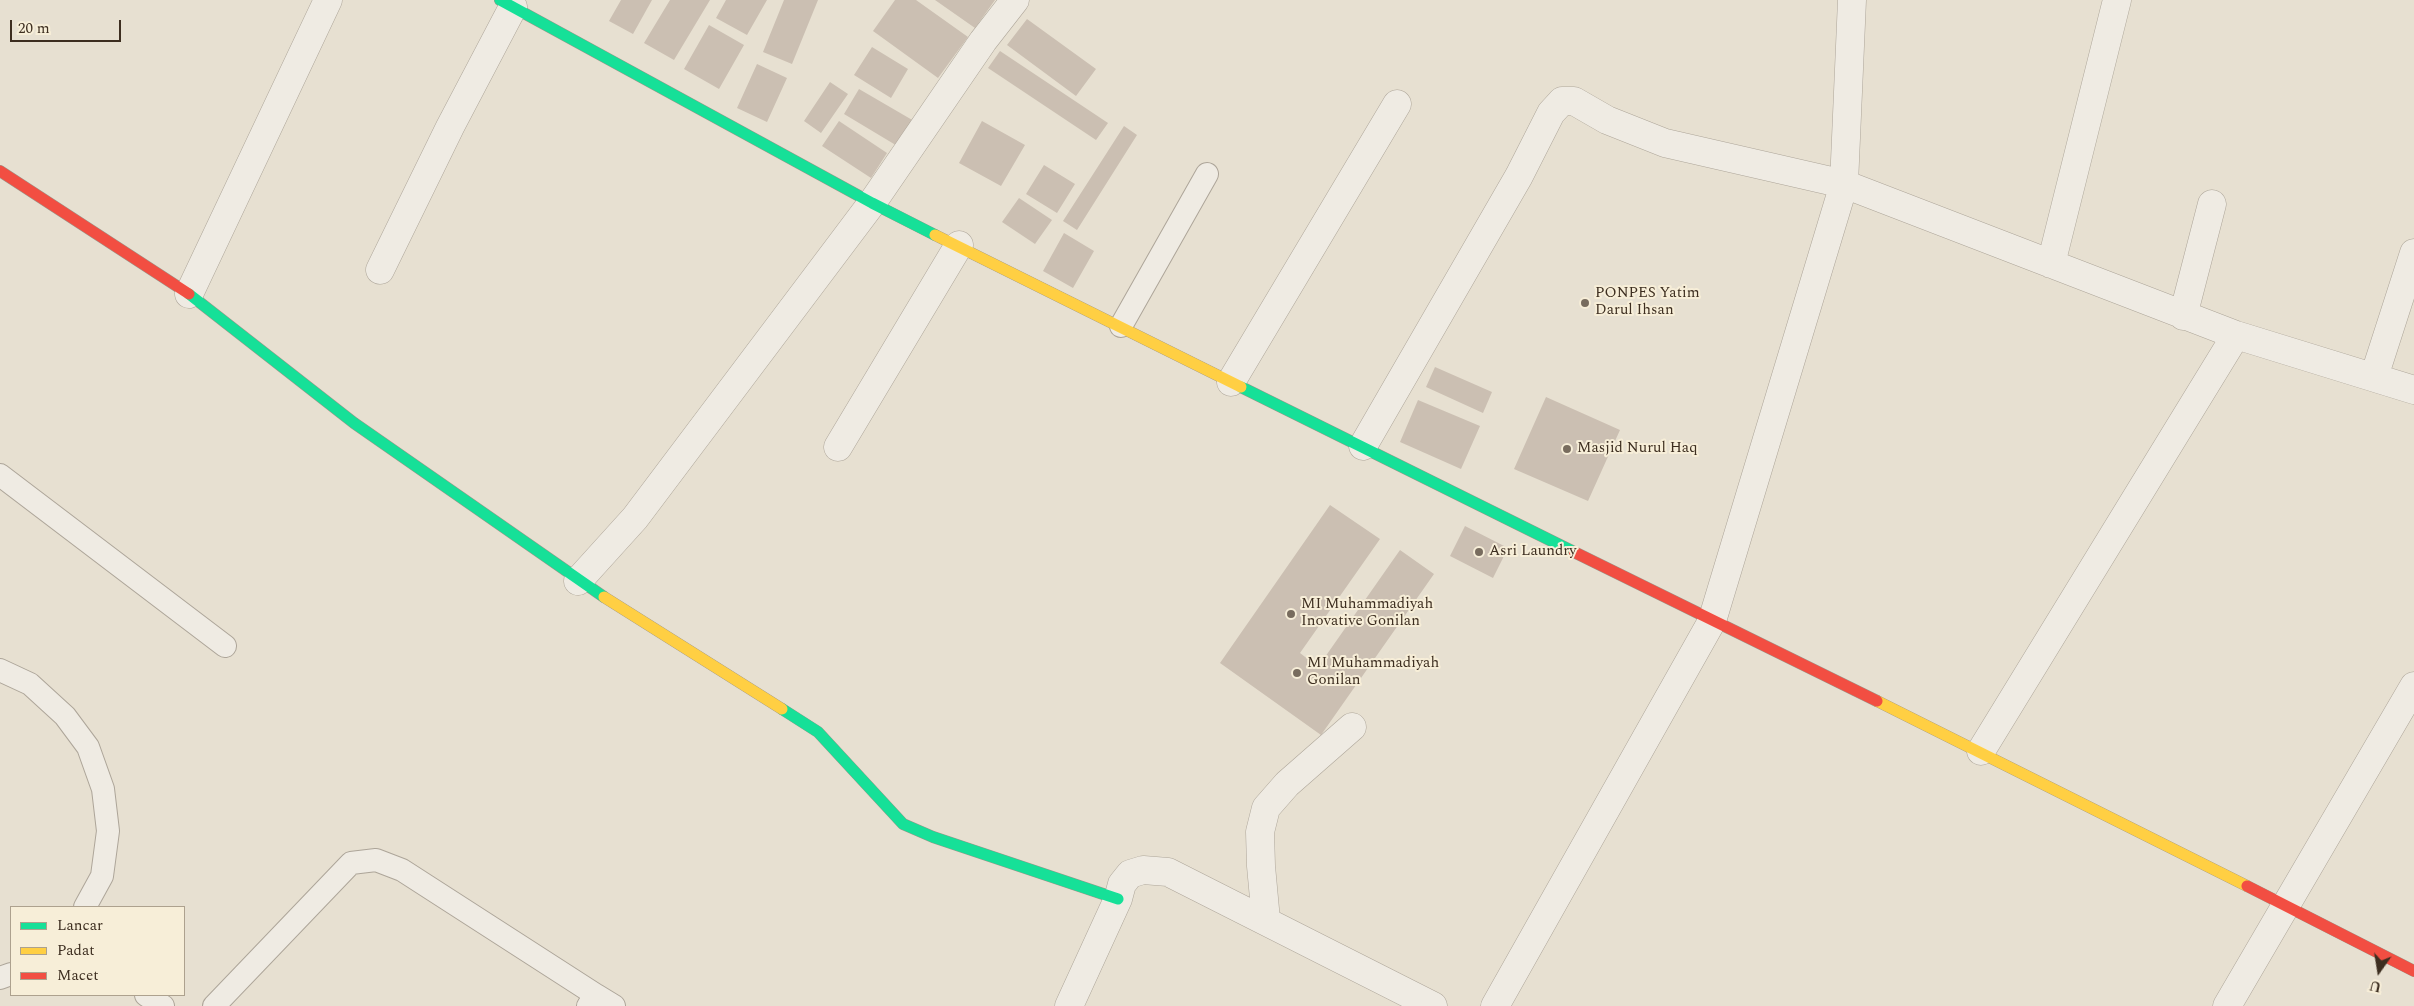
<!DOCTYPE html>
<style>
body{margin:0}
#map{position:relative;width:2414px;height:1006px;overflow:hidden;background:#e7e0d1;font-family:Spectral,serif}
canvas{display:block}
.legend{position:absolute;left:10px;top:906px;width:175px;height:90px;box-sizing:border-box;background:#f7eed8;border:1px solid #ada18e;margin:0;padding:6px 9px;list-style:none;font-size:15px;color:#3d2e20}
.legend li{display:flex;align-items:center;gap:10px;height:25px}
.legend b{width:25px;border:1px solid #ada18e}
.north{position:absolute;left:2354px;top:946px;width:50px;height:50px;-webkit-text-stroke:4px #f7eed8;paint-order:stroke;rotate:193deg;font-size:14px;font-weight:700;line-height:20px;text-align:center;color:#3d2e20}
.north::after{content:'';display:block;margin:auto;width:18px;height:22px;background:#3d2e20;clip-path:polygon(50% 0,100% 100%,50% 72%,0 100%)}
.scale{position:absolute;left:10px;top:20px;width:111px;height:22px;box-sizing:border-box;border:2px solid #3d2e20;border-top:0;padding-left:6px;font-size:15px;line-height:18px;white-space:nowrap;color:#3d2e20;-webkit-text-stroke:4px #f7eed8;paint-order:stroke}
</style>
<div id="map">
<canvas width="2414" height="1006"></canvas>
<ul class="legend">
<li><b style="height:6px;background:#16e098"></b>Lancar</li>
<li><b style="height:6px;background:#ffcf43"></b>Padat</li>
<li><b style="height:6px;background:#f24e42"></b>Macet</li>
</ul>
<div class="north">U</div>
<div class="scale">20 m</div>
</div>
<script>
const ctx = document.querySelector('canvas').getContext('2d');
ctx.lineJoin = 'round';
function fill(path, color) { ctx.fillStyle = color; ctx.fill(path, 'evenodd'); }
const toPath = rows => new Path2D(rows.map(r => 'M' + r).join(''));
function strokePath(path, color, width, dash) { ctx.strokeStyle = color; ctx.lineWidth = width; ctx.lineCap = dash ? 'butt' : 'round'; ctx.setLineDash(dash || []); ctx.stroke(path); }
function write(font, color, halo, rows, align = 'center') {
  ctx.font = font + ' Spectral,serif'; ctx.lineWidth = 4; ctx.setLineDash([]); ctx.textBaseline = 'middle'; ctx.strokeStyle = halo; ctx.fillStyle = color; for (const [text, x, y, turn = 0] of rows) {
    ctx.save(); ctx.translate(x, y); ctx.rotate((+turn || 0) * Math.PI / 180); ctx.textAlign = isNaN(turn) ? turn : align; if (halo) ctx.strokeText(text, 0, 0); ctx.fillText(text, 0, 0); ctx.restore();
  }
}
fill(toPath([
 [621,0,652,0,633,34,609,21],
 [670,0,710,0,674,60,644,43],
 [726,0,767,0,747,35,716,18],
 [784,0,818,0,792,64,763,52],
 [895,0,916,0,968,37,938,78,873,31],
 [935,0,995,0,975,28],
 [1027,19,1096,69,1076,96,1007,45],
 [709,25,744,45,719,89,684,69],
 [872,47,908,69,891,98,854,75],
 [1000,51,1108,123,1096,140,988,68],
 [757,64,787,78,767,122,737,108],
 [830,82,848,94,821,133,804,121],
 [859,89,914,121,899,147,844,114],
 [839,121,887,153,871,178,822,146],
 [982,121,1025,145,1001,186,959,163],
 [1124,126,1137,135,1077,230,1063,221],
 [1044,165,1075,184,1057,213,1026,194],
 [1019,198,1052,220,1035,244,1002,222],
 [1064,233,1094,251,1073,288,1043,271],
 [1435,367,1492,392,1483,413,1426,387],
 [1546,397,1620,430,1588,501,1514,469],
 [1418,400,1480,426,1461,469,1400,442],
 [1330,505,1380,539,1300,653,1318,667,1400,550,1434,574,1321,735,1220,663],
 [1465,526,1508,548,1493,578,1450,556]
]), '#cbbfb2');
const lane = toPath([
 [1121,326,1207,174],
 [0,475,225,646],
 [0,670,30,684,65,716,88,747,103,789,108,831,102,876,85,907],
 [0,978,11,974],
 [146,995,163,1006],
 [214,1006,351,863,376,860,402,870,596,995],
 [588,1006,596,995,614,1006]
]);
const street = toPath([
 [2051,264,2117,0],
 [380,270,450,127,513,7],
 [189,294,328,0],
 [2183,316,2212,204],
 [2374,377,2414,253],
 [1231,382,1397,104],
 [1363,446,1519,176,1551,113,1562,101,1574,101,1607,120,1665,143,1844,184,2236,335,2414,390],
 [838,447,959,245],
 [578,581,635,518,872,203,983,41,1015,0],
 [1981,751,2236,335],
 [1266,920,1261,866,1260,832,1266,808,1287,784,1352,727],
 [1069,1006,1118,899,1122,884,1130,874,1143,870,1168,872,1433,1006],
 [1495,1006,1712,621,1844,184,1852,0],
 [2227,1006,2414,686]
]);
const fast = toPath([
 [500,0,872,203,935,235],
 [189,294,354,423,604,597],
 [1241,387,1574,552],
 [782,709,818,732,903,824,933,837,1118,899]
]);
const slow = toPath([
 [935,235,1241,387],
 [604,597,782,709],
 [1877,701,2247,886]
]);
const jam = toPath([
 [0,171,189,294],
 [1574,552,1877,701],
 [2247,886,2414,971]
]);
strokePath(lane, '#ada599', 24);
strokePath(street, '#ada599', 29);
strokePath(fast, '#9c958a', 12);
strokePath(slow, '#9c958a', 12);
strokePath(jam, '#9c958a', 12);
strokePath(lane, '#efebe3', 22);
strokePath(street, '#efebe3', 28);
strokePath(fast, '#16e098', 11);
strokePath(slow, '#ffcf43', 11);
strokePath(jam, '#f24e42', 11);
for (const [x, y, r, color] of [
 [1585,303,5,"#786c5e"],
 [1567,449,5,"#786c5e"],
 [1479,552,5,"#786c5e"],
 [1291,614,5,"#786c5e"],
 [1297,673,5,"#786c5e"]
]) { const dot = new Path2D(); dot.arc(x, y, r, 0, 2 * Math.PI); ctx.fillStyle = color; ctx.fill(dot); strokePath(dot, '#f7eed8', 2); }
write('15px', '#3d2e20', '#f7eed8', [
 ["PONPES Yatim",1595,294],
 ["Darul Ihsan",1595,311],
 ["Masjid Nurul Haq",1577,449],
 ["Asri Laundry",1489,552],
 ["MI Muhammadiyah",1301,605],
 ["Inovative Gonilan",1301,622],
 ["MI Muhammadiyah",1307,664],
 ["Gonilan",1307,681]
], 'left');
</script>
